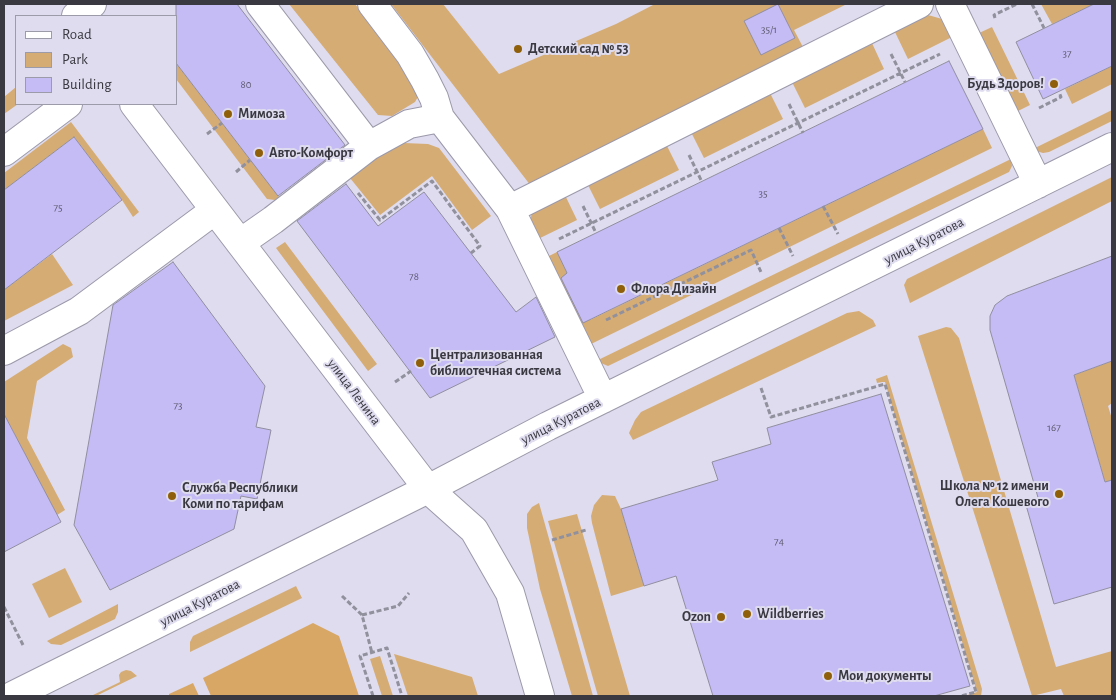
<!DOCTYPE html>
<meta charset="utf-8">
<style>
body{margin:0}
#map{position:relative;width:1116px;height:700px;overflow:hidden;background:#dedcee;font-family:"Alegreya Sans",sans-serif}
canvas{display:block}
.frame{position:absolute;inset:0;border:5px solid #3a3941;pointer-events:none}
.legend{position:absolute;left:15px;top:15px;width:162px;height:90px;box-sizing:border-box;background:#dedcee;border:1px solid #9c9ba9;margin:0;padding:6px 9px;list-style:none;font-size:15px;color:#3a3941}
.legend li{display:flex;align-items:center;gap:10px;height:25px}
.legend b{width:25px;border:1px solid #9c9ba9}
</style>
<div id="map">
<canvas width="1116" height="700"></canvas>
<div class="frame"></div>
<ul class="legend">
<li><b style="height:6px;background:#fff"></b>Road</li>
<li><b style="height:14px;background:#d6ac75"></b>Park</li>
<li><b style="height:14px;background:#c5bbf5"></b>Building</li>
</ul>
</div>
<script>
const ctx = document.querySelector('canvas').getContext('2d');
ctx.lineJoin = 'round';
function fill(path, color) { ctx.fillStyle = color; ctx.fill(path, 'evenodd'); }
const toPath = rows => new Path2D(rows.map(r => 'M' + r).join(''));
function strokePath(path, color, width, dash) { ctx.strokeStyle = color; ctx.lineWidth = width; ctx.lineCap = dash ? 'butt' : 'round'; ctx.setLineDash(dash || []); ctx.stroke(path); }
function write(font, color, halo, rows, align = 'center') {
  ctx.font = font + ' "Alegreya Sans",sans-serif'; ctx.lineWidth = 4; ctx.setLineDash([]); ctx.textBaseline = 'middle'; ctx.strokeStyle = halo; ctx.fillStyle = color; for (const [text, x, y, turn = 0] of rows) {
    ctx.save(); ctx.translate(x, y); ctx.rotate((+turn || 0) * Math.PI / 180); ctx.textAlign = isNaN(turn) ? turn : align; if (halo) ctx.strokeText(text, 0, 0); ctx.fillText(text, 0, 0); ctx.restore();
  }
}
fill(toPath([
 [289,4,355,4,408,69,419,95,415,102,392,116,378,115],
 [391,4,443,4,499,74,616,24,655,4,847,4,794,30,804,49,531,186],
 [1041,4,1094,4,1052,24],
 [928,15,942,19,947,24,954,36,908,59,894,30,921,16],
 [992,27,1030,105,1016,112,977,34],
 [871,41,884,69,805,108,791,80],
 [176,63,222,123,279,197,275,200,267,199,176,79],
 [1112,66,1112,84,1072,104,1065,89],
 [16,87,16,104,18,104,4,114,4,97],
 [769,91,783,119,704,158,690,130],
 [1112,110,1112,121,1049,152,1043,153,1036,151,1035,148],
 [71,122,139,212,133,217,122,200,74,137,4,190,4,173],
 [983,129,992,148,589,345,545,258,557,252,590,320],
 [665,142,679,170,600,209,586,181],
 [404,143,428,144,439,148,491,216,472,230,432,176,380,215,350,178,389,147],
 [1011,159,1012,166,1009,172,608,366,596,361],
 [1112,177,1112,201,910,303,904,285,907,279],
 [564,193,577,220,536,240,530,222,532,212],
 [285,242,377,364,368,371,276,248],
 [52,254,73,285,4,321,4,290],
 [859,311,873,320,876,326,633,440,629,433,635,420,641,412,847,313],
 [946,327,951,328,959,338,1056,667,1112,651,1112,696,1064,696,1061,689,1032,696,918,336],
 [63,344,71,348,73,357,37,381,27,438,65,510,57,515,4,414,4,382],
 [1112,361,1112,403,1108,406,1112,419,1112,480,1105,482,1074,375],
 [887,375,982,689,981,696,964,696,977,692,885,382,882,382,877,383,876,379],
 [602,495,615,496,621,509,644,586,611,596,592,523,591,516,594,505],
 [539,503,593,696,572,696,540,589,527,528,527,514,532,507],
 [577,514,630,696,598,696,548,521],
 [65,568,82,602,49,618,32,584],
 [296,586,302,598,190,652,190,642,193,636],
 [118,604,118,612,115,619,61,645,51,644,47,641],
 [394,654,472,677,478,696,408,696],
 [380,656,393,696,382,696,370,659],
 [126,670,131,671,137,676,96,696,91,696,120,682,119,675,121,672]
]), '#d6ac75');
fill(toPath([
 [313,623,339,636,359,696,211,696,203,678],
 [193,683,199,696,169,696,169,694]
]), '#d8a765');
const building = toPath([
 [176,4,237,4,345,145,278,196,176,63,176,4],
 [778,4,795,38,761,55,744,21,778,4],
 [1094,4,1112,4,1112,66,1043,99,1016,42,1094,4],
 [949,61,983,129,583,323,561,278,567,273,557,252,949,61],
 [74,137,122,200,4,290,4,190,74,137],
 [346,184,378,226,424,192,516,312,536,297,555,337,430,398,297,221,346,184],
 [1112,256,1112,361,1074,375,1105,482,1112,480,1112,587,1054,604,1026,505,1039,501,990,330,990,316,995,305,1007,296,1112,256],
 [173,262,265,386,256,427,271,430,257,499,241,496,234,529,110,590,74,525,113,305,173,262],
 [881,394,970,686,934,696,713,696,676,576,644,586,621,509,718,480,712,462,771,444,767,428,881,394],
 [4,414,61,522,4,552,4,414]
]);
fill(building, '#c5bbf5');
strokePath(building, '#918e9f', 1);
const minor = toPath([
 [260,4,369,146],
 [372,4,410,54,425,80,434,98,440,118],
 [950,4,1038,184],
 [76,16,92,4],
 [134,104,428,489,474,530,510,593,540,696],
 [4,152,68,104],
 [510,209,919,4],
 [240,243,273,220,369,146,409,124,440,118,510,209,603,399],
 [4,351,79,311,215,210],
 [12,696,428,489,548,426,1112,147]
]);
strokePath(minor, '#9b99aa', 30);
strokePath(toPath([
 [1032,4,1044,28],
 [995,18,994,15,1017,4],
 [891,54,905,82],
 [789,104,803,133],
 [1039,108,1061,97,1059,92],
 [207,134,222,123],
 [689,155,702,182],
 [236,172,250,160],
 [358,193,380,220,432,181,480,246,471,253],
 [583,206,596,233],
 [823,206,838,234],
 [779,228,793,256],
 [559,239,940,54],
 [606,320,751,250,761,272],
 [395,382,411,371],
 [761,388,771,417,885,384,976,692,961,696],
 [552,540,586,530],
 [342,596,362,615,372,653],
 [4,607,23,645],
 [362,615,398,606,409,593],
 [373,696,360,656,387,648,402,696]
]), '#91909d', 3, [5, 2.5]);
strokePath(minor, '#fff', 28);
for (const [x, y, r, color] of [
 [518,49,5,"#8f5f0a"],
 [1054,84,5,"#8f5f0a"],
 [228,114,5,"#8f5f0a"],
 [259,153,5,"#8f5f0a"],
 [621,289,5,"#8f5f0a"],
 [420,363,5,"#8f5f0a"],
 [1059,494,5,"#8f5f0a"],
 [172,496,5,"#8f5f0a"],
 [747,614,5,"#8f5f0a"],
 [721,617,5,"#8f5f0a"],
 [828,676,5,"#8f5f0a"]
]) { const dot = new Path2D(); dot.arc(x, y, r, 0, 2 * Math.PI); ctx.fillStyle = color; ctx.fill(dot); strokePath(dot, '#dedcee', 2); }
write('11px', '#5d5a6e', null, [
 ["35/1",769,30],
 ["37",1067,54],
 ["80",246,85],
 ["35",763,194],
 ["75",58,208],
 ["78",414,277],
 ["73",178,406],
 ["167",1054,428],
 ["74",779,542]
]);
write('bold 14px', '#3a3941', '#dedcee', [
 ["Детский сад № 53",528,49],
 ["Будь Здоров!",1044,84,"right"],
 ["Мимоза",238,114],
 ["Авто-Комфорт",269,153],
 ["Флора Дизайн",631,289],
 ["Централизованная",430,355],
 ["библиотечная система",430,371],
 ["Школа № 12 имени",1049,486,"right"],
 ["Олега Кошевого",1049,502,"right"],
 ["Служба Республики",182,488],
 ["Коми по тарифам",182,504],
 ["Wildberries",757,614],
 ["Ozon",711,617,"right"],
 ["Мои документы",838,676]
], 'left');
write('14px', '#3a3941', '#dedcee', [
 ["улица Куратова",924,241,-27],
 ["улица Ленина",354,392,53],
 ["улица Куратова",561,421,-27],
 ["улица Куратова",200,603,-27]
]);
</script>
